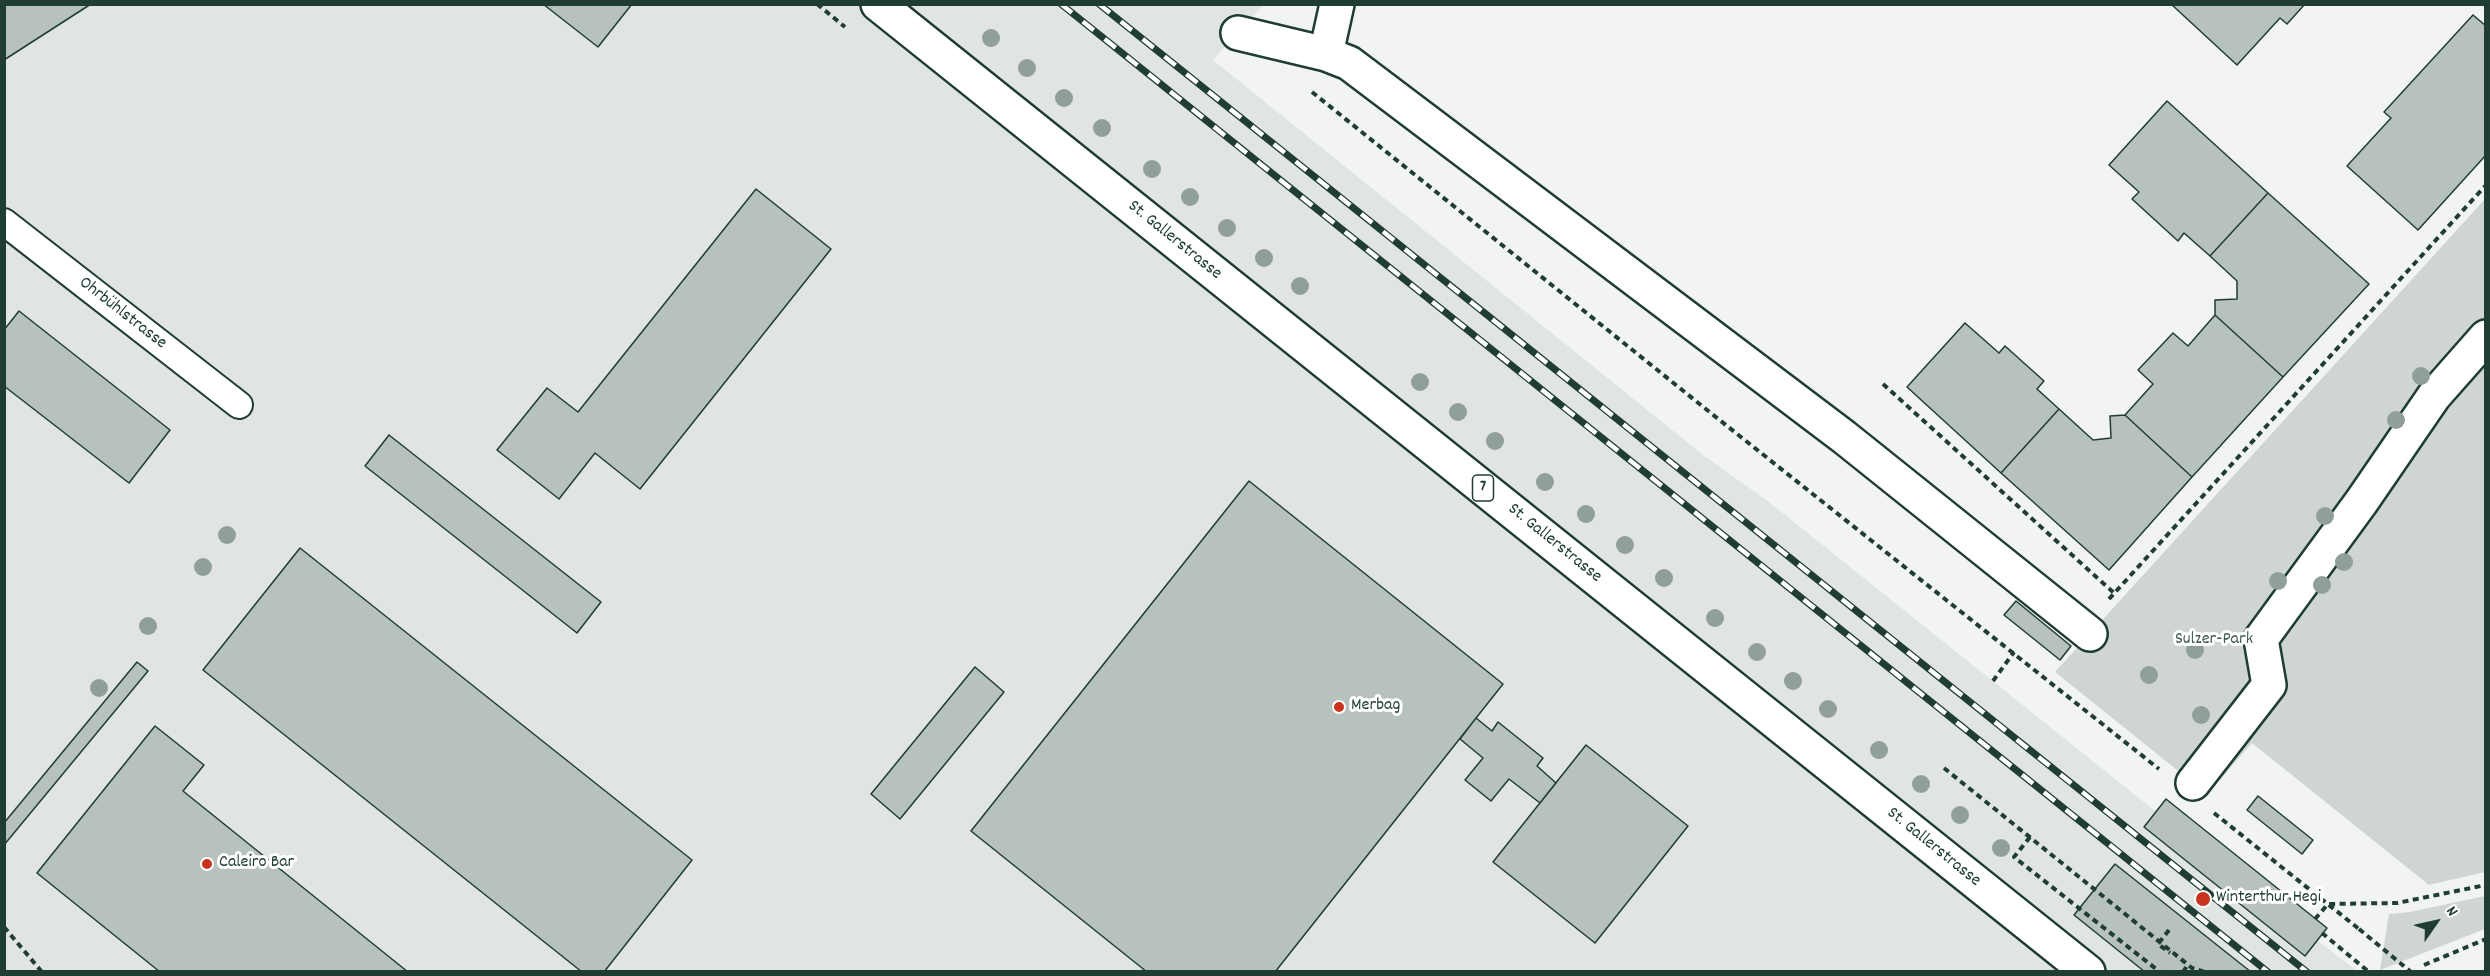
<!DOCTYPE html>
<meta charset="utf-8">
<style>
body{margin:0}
#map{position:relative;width:2490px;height:976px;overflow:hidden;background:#f2f3f3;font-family:Dekko,sans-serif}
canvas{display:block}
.frame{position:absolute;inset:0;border:6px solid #1f3d34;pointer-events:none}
.north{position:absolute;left:2406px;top:892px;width:60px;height:60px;-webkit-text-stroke:4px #fff;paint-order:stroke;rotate:56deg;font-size:16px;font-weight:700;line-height:24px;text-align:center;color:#1f3d34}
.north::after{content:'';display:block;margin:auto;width:21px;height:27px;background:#1f3d34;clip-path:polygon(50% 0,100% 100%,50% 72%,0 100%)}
</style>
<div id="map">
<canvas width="2490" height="976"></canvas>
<div class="frame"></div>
<div class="north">N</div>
</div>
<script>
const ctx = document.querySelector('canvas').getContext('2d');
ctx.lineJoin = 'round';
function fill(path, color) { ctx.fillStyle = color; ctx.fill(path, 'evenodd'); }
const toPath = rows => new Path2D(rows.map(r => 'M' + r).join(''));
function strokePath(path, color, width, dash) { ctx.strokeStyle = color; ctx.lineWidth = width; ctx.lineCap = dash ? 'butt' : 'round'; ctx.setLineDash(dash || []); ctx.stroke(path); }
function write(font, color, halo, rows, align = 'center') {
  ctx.font = font + ' Dekko,sans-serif'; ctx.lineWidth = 6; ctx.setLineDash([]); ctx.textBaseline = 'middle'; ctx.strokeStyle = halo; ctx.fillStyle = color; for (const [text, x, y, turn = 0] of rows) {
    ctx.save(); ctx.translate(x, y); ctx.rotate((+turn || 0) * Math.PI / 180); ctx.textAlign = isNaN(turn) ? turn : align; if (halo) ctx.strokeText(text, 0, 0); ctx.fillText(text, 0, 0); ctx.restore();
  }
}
fill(toPath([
 [5,4,1263,5,1213,60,1703,455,1769,502,2155,811,2166,799,2327,928,2317,940,2357,971,5,972]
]), '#e0e4e3');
fill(toPath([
 [2485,199,2485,872,2429,885,2252,743,2207,794,2055,672],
 [2485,896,2485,929,2380,970,2389,914,2410,912]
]), '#ced5d3');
const building = toPath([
 [4,4,91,4,4,60,4,4],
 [543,4,632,4,598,47,543,4],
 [2171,4,2305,4,2287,24,2280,18,2237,65,2171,4],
 [2473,15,2486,26,2486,155,2418,230,2347,166,2391,118,2384,112,2473,15],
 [2167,101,2268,193,2210,256,2184,233,2178,241,2132,199,2139,192,2109,165,2167,101],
 [756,189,831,249,640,489,595,453,559,499,497,450,547,388,578,412,756,189],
 [2268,193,2369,284,2283,377,2215,315,2215,300,2237,299,2237,281,2210,256,2268,193],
 [19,311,170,430,129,483,4,386,4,330,19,311],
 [2215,315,2283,377,2192,477,2125,415,2153,384,2138,370,2173,333,2188,346,2215,315],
 [1965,323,1999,353,2005,346,2044,381,2037,389,2059,409,2001,473,1907,387,1965,323],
 [2059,409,2093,440,2111,438,2110,416,2125,415,2192,477,2109,570,2001,473,2059,409],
 [389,435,601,602,577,633,365,466,389,435],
 [1249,481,1503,684,1275,972,1147,972,971,831,1249,481],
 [300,548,692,860,604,972,582,972,203,670,300,548],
 [2016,601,2071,646,2060,660,2004,615,2016,601],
 [137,662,148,671,4,845,4,823,137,662],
 [975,667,1004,692,900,819,871,794,975,667],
 [1476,718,1492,731,1498,722,1543,758,1537,766,1556,783,1540,803,1509,779,1491,801,1465,780,1483,758,1460,739,1476,718],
 [155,726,204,765,183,791,408,972,160,972,37,873,155,726],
 [1586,745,1688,826,1595,943,1493,862,1586,745],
 [2258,796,2313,840,2302,854,2247,810,2258,796],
 [2166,799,2327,928,2305,956,2144,827,2166,799],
 [2115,864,2251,972,2145,972,2074,915,2115,864]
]);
fill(building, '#b7c1bd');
strokePath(building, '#1f3d34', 1.5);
const lane = toPath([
 [4,222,239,405]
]);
const street = toPath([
 [1238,33,1326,54,1349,63,1844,437,2090,634],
 [1326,54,1337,4],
 [2193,783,2269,685,2261,639,2362,501,2434,396,2486,337]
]);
const primary = toPath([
 [878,4,2088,972]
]);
strokePath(lane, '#1f3d34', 30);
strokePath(street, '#1f3d34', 38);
strokePath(primary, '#1f3d34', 38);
strokePath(toPath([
 [817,4,845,27],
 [1312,92,1712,414,2159,769],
 [1883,384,2114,593],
 [2109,599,2486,185],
 [1993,681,2014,652],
 [1944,768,2192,968,2205,972],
 [2214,813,2359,929],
 [2030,837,2014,857,2160,972],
 [2315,919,2328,904,2397,903,2486,885],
 [4,927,42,972],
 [2169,930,2158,944,2170,953],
 [2322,933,2369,972],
 [2424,965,2486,939],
 [2183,972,2187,966]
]), '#1f3d34', 4, [6, 4.5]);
strokePath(lane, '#fff', 26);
strokePath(street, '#fff', 33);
strokePath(primary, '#fff', 33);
const rail = toPath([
 [1061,4,2268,972],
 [1099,4,2307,972]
]);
strokePath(rail, '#1f3d34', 7);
strokePath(rail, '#fff', 4.5, [14]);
strokePath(toPath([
 [2359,929,2411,972]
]), '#1f3d34', 4, [6, 4.5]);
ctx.fillStyle = '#919f9c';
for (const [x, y] of [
 [991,38],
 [1027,68],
 [1064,98],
 [1102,128],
 [1152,169],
 [1190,197],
 [1227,228],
 [1264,258],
 [1300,286],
 [2421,376],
 [1420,382],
 [1458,412],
 [2396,420],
 [1495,441],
 [1545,482],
 [1586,514],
 [2325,516],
 [227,535],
 [1625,545],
 [2344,562],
 [203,567],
 [1664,578],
 [2278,581],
 [2322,585],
 [1715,618],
 [148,626],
 [2195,650],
 [1757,652],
 [2149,675],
 [1793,681],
 [99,688],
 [1828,709],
 [2201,715],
 [1879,750],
 [1921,784],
 [1960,815],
 [2001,848]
]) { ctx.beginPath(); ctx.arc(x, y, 9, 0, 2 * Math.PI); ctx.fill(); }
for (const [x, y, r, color] of [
 [1339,707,6,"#c8321e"],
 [207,864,6,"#c8321e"],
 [2203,899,8,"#c8321e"]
]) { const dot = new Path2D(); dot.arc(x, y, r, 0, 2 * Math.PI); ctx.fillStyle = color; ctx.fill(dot); strokePath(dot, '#fff', 2); }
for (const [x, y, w] of [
 [1483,488,21]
]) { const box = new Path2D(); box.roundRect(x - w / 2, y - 13, w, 26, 4.5); ctx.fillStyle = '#fff'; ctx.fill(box); strokePath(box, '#1f3d34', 1.5); }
write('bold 16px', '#1f3d34', null, [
 ["7",1483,488]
]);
write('18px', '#1f3d34', '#fff', [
 ["St. Gallerstrasse",1174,241,39],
 ["Ohrbühlstrasse",122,314,38],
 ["St. Gallerstrasse",1554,544,39],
 ["St. Gallerstrasse",1933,848,39]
]);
write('18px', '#425b54', '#fff', [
 ["Sulzer-Park",2214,641]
]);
write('18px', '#1f3d34', '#fff', [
 ["Merbag",1351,707],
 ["Caleiro Bar",219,864],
 ["Winterthur Hegi",2216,899]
], 'left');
</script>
